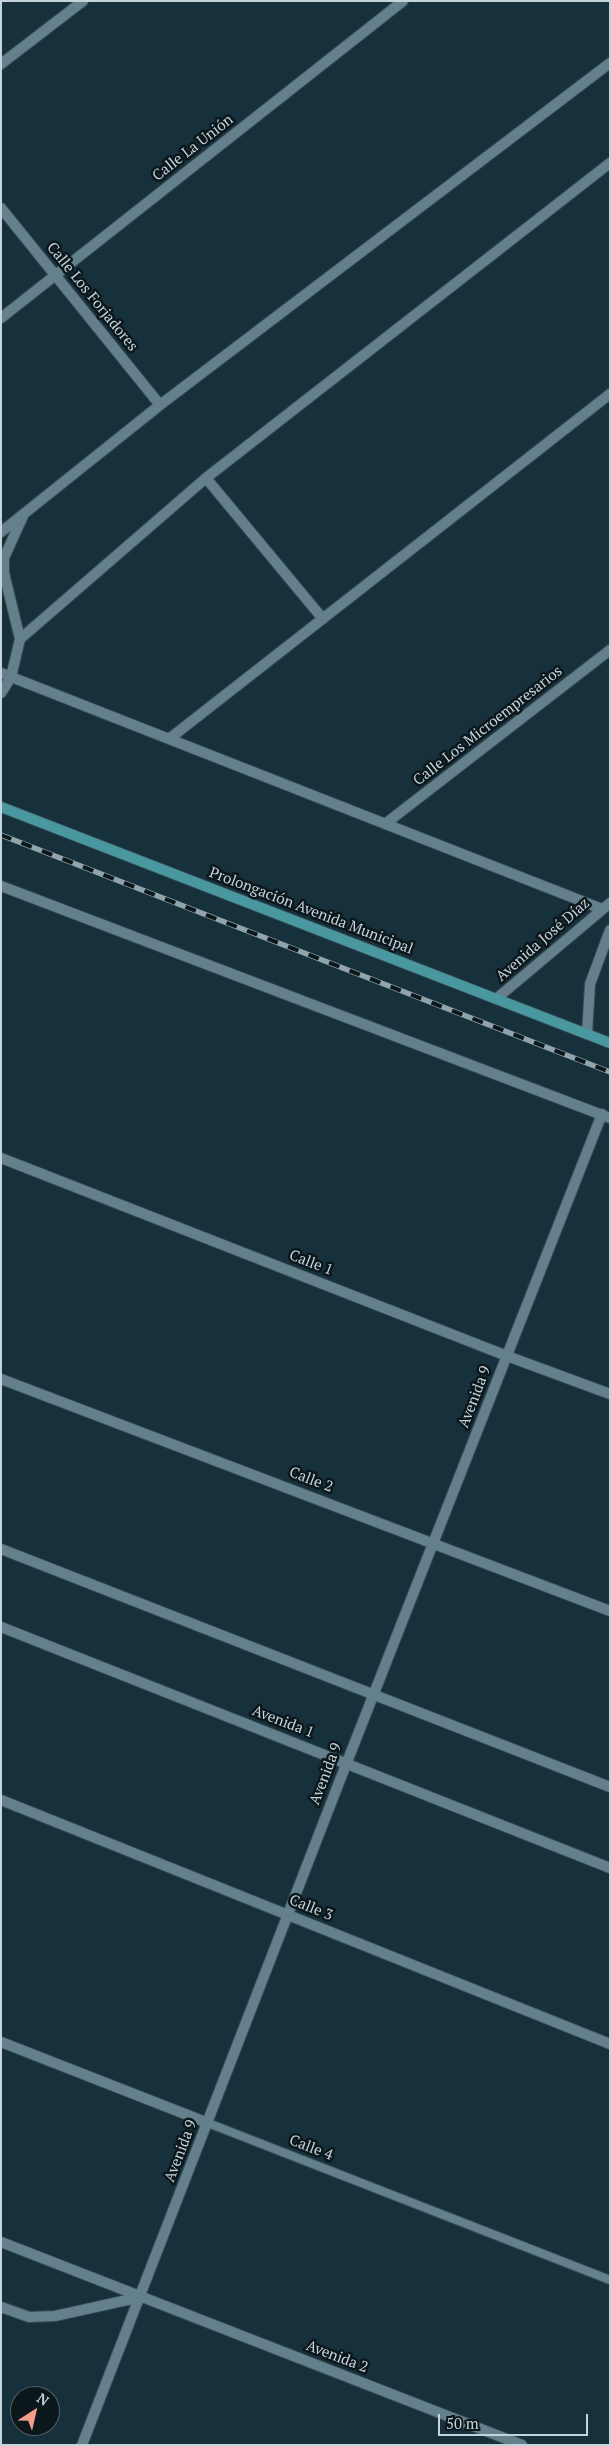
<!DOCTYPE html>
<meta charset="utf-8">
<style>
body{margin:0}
#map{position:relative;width:611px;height:2446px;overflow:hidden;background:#16313c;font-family:"PT Serif",serif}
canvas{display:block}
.frame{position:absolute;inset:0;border:2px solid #c5d4db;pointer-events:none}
.north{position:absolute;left:10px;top:2386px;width:50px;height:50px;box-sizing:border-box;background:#0c171c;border:1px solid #566368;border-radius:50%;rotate:35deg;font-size:14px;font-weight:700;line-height:20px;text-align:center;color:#c5d4db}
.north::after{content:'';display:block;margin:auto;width:18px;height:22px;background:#f49d8c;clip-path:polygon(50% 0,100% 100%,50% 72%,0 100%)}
.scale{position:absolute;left:438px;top:2414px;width:150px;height:22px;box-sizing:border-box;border:2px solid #c5d4db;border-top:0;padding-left:6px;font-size:15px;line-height:18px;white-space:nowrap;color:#c5d4db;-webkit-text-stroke:4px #0c171c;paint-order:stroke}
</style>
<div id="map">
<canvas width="611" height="2446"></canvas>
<div class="frame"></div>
<div class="north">N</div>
<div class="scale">50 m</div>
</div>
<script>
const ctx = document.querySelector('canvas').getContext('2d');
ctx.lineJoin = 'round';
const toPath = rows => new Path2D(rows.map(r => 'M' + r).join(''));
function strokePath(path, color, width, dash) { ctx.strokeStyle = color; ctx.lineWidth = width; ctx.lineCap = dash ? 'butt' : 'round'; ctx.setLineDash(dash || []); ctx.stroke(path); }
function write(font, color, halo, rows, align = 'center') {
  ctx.font = font + ' "PT Serif",serif'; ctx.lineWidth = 5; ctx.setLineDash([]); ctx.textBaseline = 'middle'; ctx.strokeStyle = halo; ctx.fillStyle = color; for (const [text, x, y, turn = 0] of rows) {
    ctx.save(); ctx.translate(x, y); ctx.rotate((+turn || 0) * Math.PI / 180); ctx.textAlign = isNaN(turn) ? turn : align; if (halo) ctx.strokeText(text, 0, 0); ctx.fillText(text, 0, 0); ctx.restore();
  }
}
const service = toPath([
 [208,2123,610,2280]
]);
const minor = toPath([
 [1,64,83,1],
 [1,208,160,405],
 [1,318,403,1],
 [206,478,323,619],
 [1,532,160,405,610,63],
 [20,639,4,573,4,558,23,516],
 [1,673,602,909],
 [1,693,11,677,20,639,206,478,610,163],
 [169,739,610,394],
 [385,824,610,650],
 [1,886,610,1118],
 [587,1034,590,984,610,930],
 [1,1158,507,1356,610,1394],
 [1,1379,610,1611],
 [1,1549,610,1787],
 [1,1627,610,1868],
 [1,1800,610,2044],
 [1,2042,208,2123],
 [1,2242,522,2445],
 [1,2307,29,2317,55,2316,141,2297],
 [82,2445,347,1762,602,1114]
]);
const tertiary = toPath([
 [496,999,610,903]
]);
const secondary = toPath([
 [1,807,610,1043]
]);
strokePath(service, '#374d56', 10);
strokePath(minor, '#374d56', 12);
strokePath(tertiary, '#374d56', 12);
strokePath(secondary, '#374d56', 12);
strokePath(service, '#64808d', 8);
strokePath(minor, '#64808d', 10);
strokePath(tertiary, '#64808d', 10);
strokePath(secondary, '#4998a0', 10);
const rail = toPath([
 [1,835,610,1072]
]);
strokePath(rail, '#91a4ac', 5.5);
strokePath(rail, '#0c171c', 4, [11]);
write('15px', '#c5d4db', '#0c171c', [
 ["Calle La Unión",193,148,-38],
 ["Calle Los Forjadores",92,297,51],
 ["Calle Los Microempresarios",488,726,-38],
 ["Prolongación Avenida Municipal",311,911,21],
 ["Avenida José Díaz",543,940,-41],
 ["Calle 1",311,1263,21],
 ["Avenida 9",475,1397,-69],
 ["Calle 2",311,1480,21],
 ["Avenida 1",283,1722,21],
 ["Avenida 9",326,1774,-69],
 ["Calle 3",311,1908,22],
 ["Calle 4",311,2148,21],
 ["Avenida 9",181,2151,-69],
 ["Avenida 2",337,2357,21]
]);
</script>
